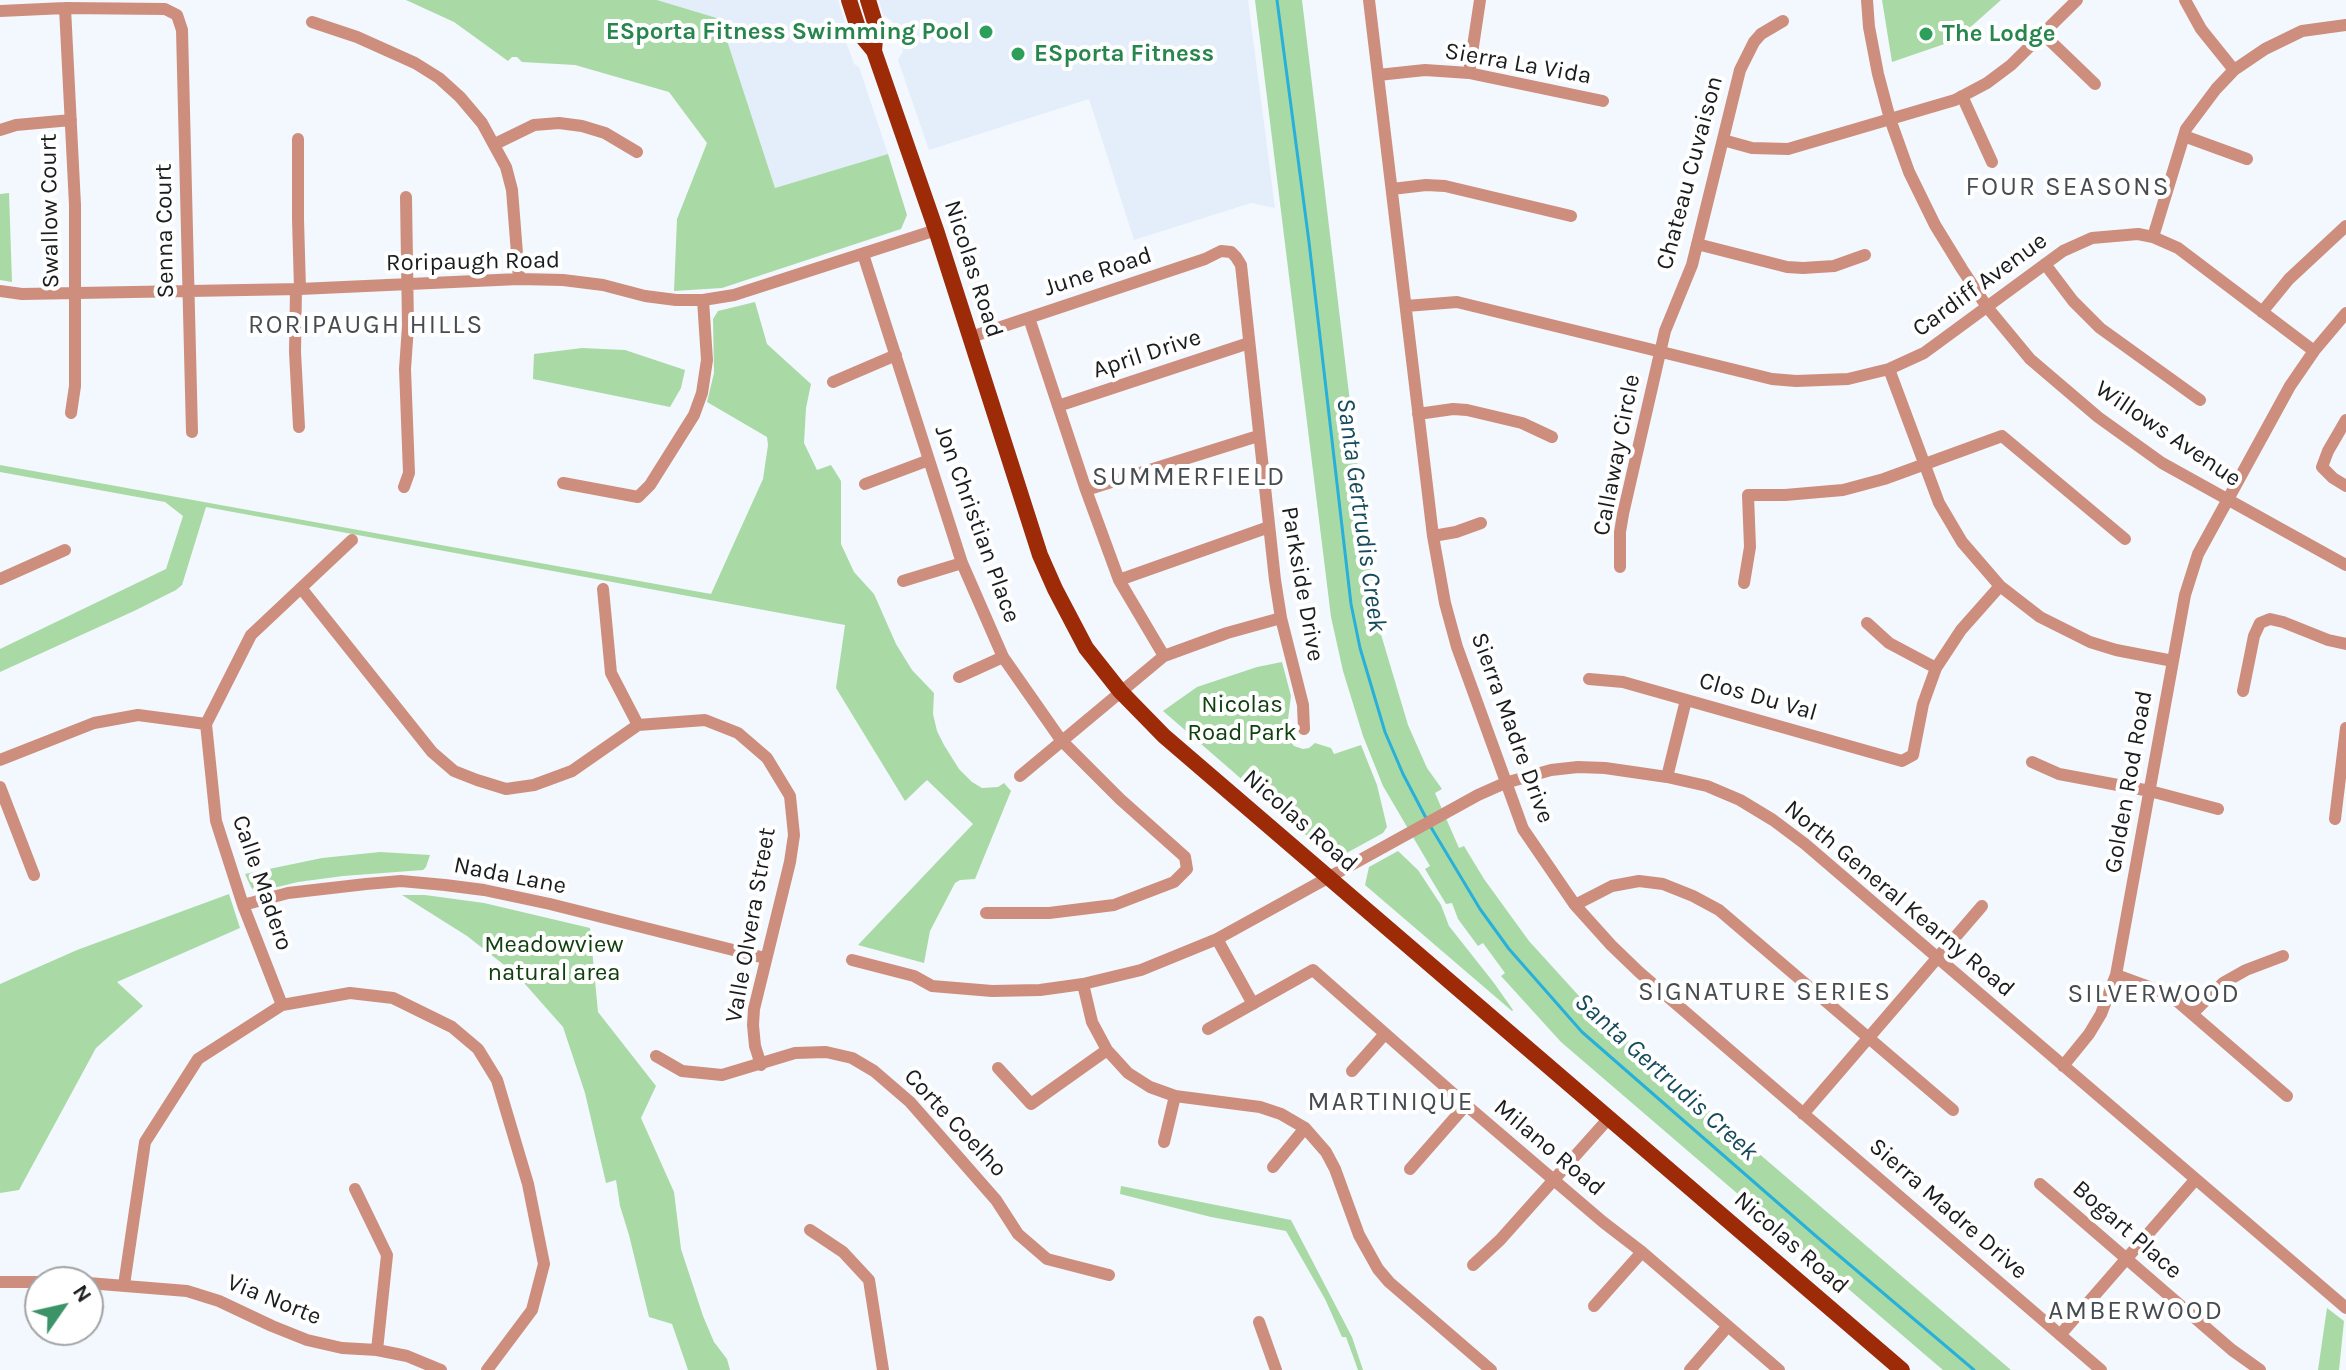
<!DOCTYPE html>
<style>
body{margin:0}
#map{position:relative;width:2346px;height:1370px;overflow:hidden;background:#f2f8fe;font-family:Karla,sans-serif}
canvas{display:block}
.north{position:absolute;left:24px;top:1266px;width:80px;height:80px;box-sizing:border-box;background:#fff;border:2px solid #a3a4a5;border-radius:50%;rotate:56deg;font-size:22px;font-weight:700;line-height:32px;text-align:center;color:#1a1c1e}
.north::after{content:'';display:block;margin:auto;width:28px;height:36px;background:#3c9368;clip-path:polygon(50% 0,100% 100%,50% 72%,0 100%)}
</style>
<div id="map">
<canvas width="2346" height="1370"></canvas>
<div class="north">N</div>
</div>
<script>
const ctx = document.querySelector('canvas').getContext('2d');
ctx.lineJoin = 'round';
function fill(path, color) { ctx.fillStyle = color; ctx.fill(path, 'evenodd'); }
const toPath = rows => new Path2D(rows.map(r => 'M' + r).join(''));
function strokePath(path, color, width, dash) { ctx.strokeStyle = color; ctx.lineWidth = width; ctx.lineCap = dash ? 'butt' : 'round'; ctx.setLineDash(dash || []); ctx.stroke(path); }
function write(font, color, halo, rows, align = 'center') {
  ctx.font = font + ' Karla,sans-serif'; ctx.lineWidth = 8; ctx.setLineDash([]); ctx.textBaseline = 'middle'; ctx.strokeStyle = halo; ctx.fillStyle = color; for (const [text, x, y, turn = 0] of rows) {
    ctx.save(); ctx.translate(x, y); ctx.rotate((+turn || 0) * Math.PI / 180); ctx.textAlign = isNaN(turn) ? turn : align; if (halo) ctx.strokeText(text, 0, 0); ctx.fillText(text, 0, 0); ctx.restore();
  }
}
fill(toPath([
 [657,0,838,0,849,36,846,42,854,64,859,67,888,154,775,188,720,19],
 [879,0,1248,0,1275,208,1251,203,1134,240,1089,99,929,150,898,60,903,51,892,21,883,15]
]), '#e3eefa');
fill(toPath([
 [406,0,657,0,720,19,775,188,888,154,907,215,901,229,722,288,674,291,677,219,707,143,669,92,575,65,522,62,517,57,512,57,508,61,454,22],
 [1255,0,1302,0,1365,528,1380,631,1408,725,1427,768,1442,789,1435,793,1459,848,1464,846,1484,879,1529,941,1579,996,1608,1024,2011,1370,1943,1370,1923,1353,1561,1042,1501,976,1505,973,1483,943,1478,946,1458,919,1452,903,1446,904,1425,869,1430,866,1383,786,1363,736,1343,671,1331,617],
 [1882,0,2001,0,1956,40,1892,62],
 [9,193,12,282,0,280,0,194],
 [755,302,767,344,811,384,806,408,804,443,817,470,831,465,841,481,841,544,854,572,874,594,896,644,912,670,934,693,933,714,937,731,944,745,959,769,972,782,982,788,998,787,1004,783,1011,791,975,879,960,880,955,883,930,931,924,963,858,945,973,824,927,780,905,801,836,688,845,625,206,507,182,585,176,590,134,611,0,672,0,649,166,569,183,516,165,502,0,472,0,465,711,594,763,479,768,445,767,437,707,402,714,373,713,319,718,311],
 [582,348,625,350,685,370,681,388,670,407,533,379,534,354],
 [1282,662,1291,696,1287,727,1291,742,1294,746,1303,749,1309,748,1315,743,1331,748,1334,754,1361,745,1377,785,1387,827,1383,833,1343,855,1329,855,1163,711,1197,687,1257,667],
 [1398,851,1418,870,1441,905,1449,926,1494,983,1513,1010,1512,1011,1365,885,1369,867],
 [380,852,430,855,426,867,423,870,343,876,298,882,261,891,254,891,251,887,245,874,322,858],
 [229,894,240,928,117,982,143,1006,96,1048,19,1190,0,1193,0,984,77,950],
 [402,895,425,895,484,903,590,928,598,1012,656,1086,641,1118,674,1192,681,1249,703,1316,714,1342,727,1359,730,1370,688,1370,672,1324,649,1317,629,1235,620,1206,616,1180,606,1183,585,1093,563,1027,517,975,467,936],
 [1121,1186,1291,1220,1352,1337,1363,1370,1358,1370,1346,1337,1342,1337,1325,1299,1286,1231,1211,1217,1120,1194],
 [2327,1308,2344,1321,2339,1370,2318,1370]
]), '#a9daa5');
strokePath(toPath([
 [1277,0,1309,242,1351,604,1360,648,1385,732,1403,774,1426,818],
 [1429,824,1480,909,1509,949,1582,1032,1817,1237,1974,1370]
]), '#28b0da', 3);
strokePath(toPath([
 [1369,0,1433,536,1445,603,1457,647,1523,829,1575,905,1611,945,1639,972,2101,1370],
 [1867,0,1869,27,1878,74,1890,119,1909,172,1935,225,1962,269,1987,307,2030,359,2098,417,2162,463,2346,565],
 [2185,0,2201,29,2234,70],
 [65,8,75,205,75,386,71,413],
 [0,11,65,8,165,9,177,15,182,30,192,432],
 [312,22,357,37,415,63,439,78,460,97,482,123,506,167,512,190,519,279],
 [2043,34,2095,84],
 [1469,73,1480,0],
 [1378,75,1425,70,1469,73,1603,101],
 [1962,96,1992,162],
 [0,130,16,125,71,120],
 [2184,136,2247,159],
 [298,139,298,219,300,289],
 [1723,140,1752,148,1788,149,1955,100,1987,83,2011,65,2077,0],
 [495,144,534,125,559,123,582,126,605,133,637,152],
 [1392,189,1426,185,1445,186,1571,216],
 [2153,237,2186,129,2216,89,2234,70,2265,49,2302,31,2346,25],
 [1697,244,1787,267,1803,268,1834,266,1865,255],
 [863,254,962,563,1003,657,1061,740,1120,799,1185,857,1187,869,1174,882,1114,905,1049,913,986,913],
 [2045,264,2073,301,2100,328,2200,400],
 [296,289,295,352,299,427],
 [0,291,22,294,300,289,519,279,563,280,603,285,645,296,676,300,703,300,734,295,936,230],
 [1406,306,1457,302,1772,379,1796,381,1848,379,1889,369,1924,353,2063,251,2092,238,2138,234,2153,237,2178,248,2314,351],
 [2262,312,2289,279,2346,226],
 [1029,318,1086,490,1119,580,1164,656],
 [971,337,1205,259,1221,251,1231,252,1236,257,1241,265,1275,580,1281,618,1303,705,1304,729],
 [1889,369,1939,503,1962,542,2000,586,2040,617,2090,642,2116,650,2173,661],
 [833,382,896,355],
 [1058,406,1249,343],
 [1418,414,1453,409,1467,410,1522,423,1552,437],
 [2346,420,2328,451,2322,467,2333,478,2346,486],
 [563,483,638,497,650,485,694,415,702,393,707,360,703,300],
 [865,484,929,460],
 [404,487,409,473,405,369,408,326,406,197],
 [1086,490,1258,436],
 [1433,536,1456,532,1481,523],
 [1620,567,1620,532,1623,514,1665,331,1692,265,1740,70,1754,42,1761,34,1783,21],
 [0,579,65,550],
 [1119,580,1269,527],
 [903,581,962,563],
 [1744,583,1750,547,1748,495,1785,495,1843,490,1884,479,2002,436,2125,539],
 [301,588,432,752,454,771,477,780,506,789,534,785,572,771,638,725,705,720,738,733,767,758,790,796,794,835,790,862,754,1009,753,1025,755,1046,761,1065],
 [603,589,611,673,638,725],
 [1867,623,1889,643,1936,668],
 [959,677,1003,657],
 [1589,679,1623,682,1902,761,1913,755,1923,704,1936,668,1961,630,2000,586],
 [2243,691,2254,636,2260,623,2270,619,2283,622,2328,640,2346,644],
 [0,760,94,723,138,715,206,724],
 [2032,762,2059,774,2150,791,2218,809],
 [1020,776,1164,656,1227,633,1281,618],
 [1667,777,1686,700],
 [0,787,34,875],
 [2335,819,2346,728],
 [243,905,288,893,366,884,401,881,445,885,484,890,550,904,765,958],
 [1575,905,1612,886,1639,881,1663,884,1693,896,1719,910,1953,1110],
 [1217,939,1253,1004],
 [852,960,914,976,932,986,992,991,1040,990,1083,984,1141,970,1217,939,1478,795,1505,783,1551,770,1578,767,1605,768,1667,777,1707,786,1740,800,1773,820,1805,844,2346,1308],
 [2116,975,2160,991,2177,1001,2287,1096],
 [1083,984,1092,1022,1107,1050,1128,1073,1150,1087,1175,1096,1260,1107,1281,1114,1305,1128,1326,1152,1335,1169,1359,1235,1378,1269,1389,1282,1491,1370],
 [282,1005,243,905,216,821,206,724,251,635,352,540],
 [2192,1014,2223,983,2246,970,2283,956],
 [1208,1029,1313,970,1466,1105,1603,1222,1642,1252,1779,1370],
 [656,1056,682,1071,722,1075,795,1053,826,1052,852,1058,874,1071,910,1102,996,1200,1018,1234,1047,1259,1109,1275],
 [2063,1066,2089,1034,2101,1014,2116,975,2185,595,2198,554,2290,386,2314,351,2346,313],
 [998,1068,1031,1104,1107,1050],
 [1352,1071,1384,1035],
 [1803,1114,1982,906],
 [1164,1142,1175,1096],
 [1273,1167,1305,1128],
 [1410,1169,1466,1105],
 [2040,1184,2232,1350,2260,1370],
 [355,1189,387,1255,377,1350],
 [810,1230,843,1252,869,1280,883,1370],
 [1473,1265,1500,1240,1609,1118],
 [0,1282,79,1282],
 [88,1283,187,1291,219,1301,272,1326,307,1340,342,1348,377,1350,407,1356,441,1370],
 [124,1285,145,1142,198,1059,282,1005,350,993,393,998,452,1027,478,1049,497,1080,528,1184,544,1264,532,1310,487,1370],
 [1594,1306,1642,1252],
 [1259,1322,1276,1370],
 [2060,1335,2195,1180],
 [1690,1370,1728,1326]
]), '#ce8e7d', 12);
strokePath(toPath([
 [849,0,860,34,874,51,936,230,1040,555,1055,589,1086,648,1120,691,1164,736,1902,1370],
 [868,0,876,26,874,51]
]), '#9e2b08', 16);
for (const [x, y, r, color] of [
 [986,32,8,"#2e9e5b"],
 [1926,34,8,"#2e9e5b"],
 [1018,54,8,"#2e9e5b"]
]) { const dot = new Path2D(); dot.arc(x, y, r, 0, 2 * Math.PI); ctx.fillStyle = color; ctx.fill(dot); strokePath(dot, '#fff', 3); }
write('bold 24px', '#27864d', '#fff', [
 ["ESporta Fitness Swimming Pool",970,32,"right"],
 ["The Lodge",1942,34],
 ["ESporta Fitness",1034,54]
], 'left');
write('24px', '#1a1c1e', '#fff', [
 ["Sierra La Vida",1518,64,10],
 ["Chateau Cuvaison",1690,173,-75],
 ["Swallow Court",50,211,-91],
 ["Senna Court",165,231,-91],
 ["Roripaugh Road",473,262,-1],
 ["Nicolas Road",973,269,72],
 ["June Road",1098,272,-18],
 ["Cardiff Avenue",1980,285,-36],
 ["April Drive",1147,354,-18],
 ["Willows Avenue",2168,434,34],
 ["Callaway Circle",1617,455,-79],
 ["Jon Christian Place",977,524,70],
 ["Parkside Drive",1302,584,80],
 ["Clos Du Val",1758,697,16],
 ["Sierra Madre Drive",1512,728,70],
 ["Golden Rod Road",2129,782,-80],
 ["Nicolas Road",1300,821,41],
 ["Nada Lane",510,876,11],
 ["Calle Madero",262,883,71],
 ["North General Kearny Road",1899,899,40],
 ["Valle Olvera Street",751,925,-80],
 ["Corte Coelho",955,1123,47],
 ["Milano Road",1549,1148,40],
 ["Sierra Madre Drive",1948,1209,41],
 ["Bogart Place",2127,1230,41],
 ["Nicolas Road",1791,1243,41],
 ["Via Norte",274,1300,22]
]);
write('24px', '#11400f', '#fff', [
 ["Nicolas",1242,705],
 ["Road Park",1242,733],
 ["Meadowview",554,945],
 ["natural area",554,973]
]);
ctx.letterSpacing = '2px';
write('26px', '#474c51', '#fff', [
 ["FOUR SEASONS",2068,188],
 ["RORIPAUGH HILLS",366,326],
 ["SUMMERFIELD",1189,478],
 ["SIGNATURE SERIES",1765,993],
 ["SILVERWOOD",2154,995],
 ["MARTINIQUE",1391,1103],
 ["AMBERWOOD",2136,1312]
]);
ctx.letterSpacing = '0px';
write('italic 26px', '#164b5c', '#fff', [
 ["Santa Gertrudis Creek",1361,515,82],
 ["Santa Gertrudis Creek",1666,1077,42]
]);
</script>
